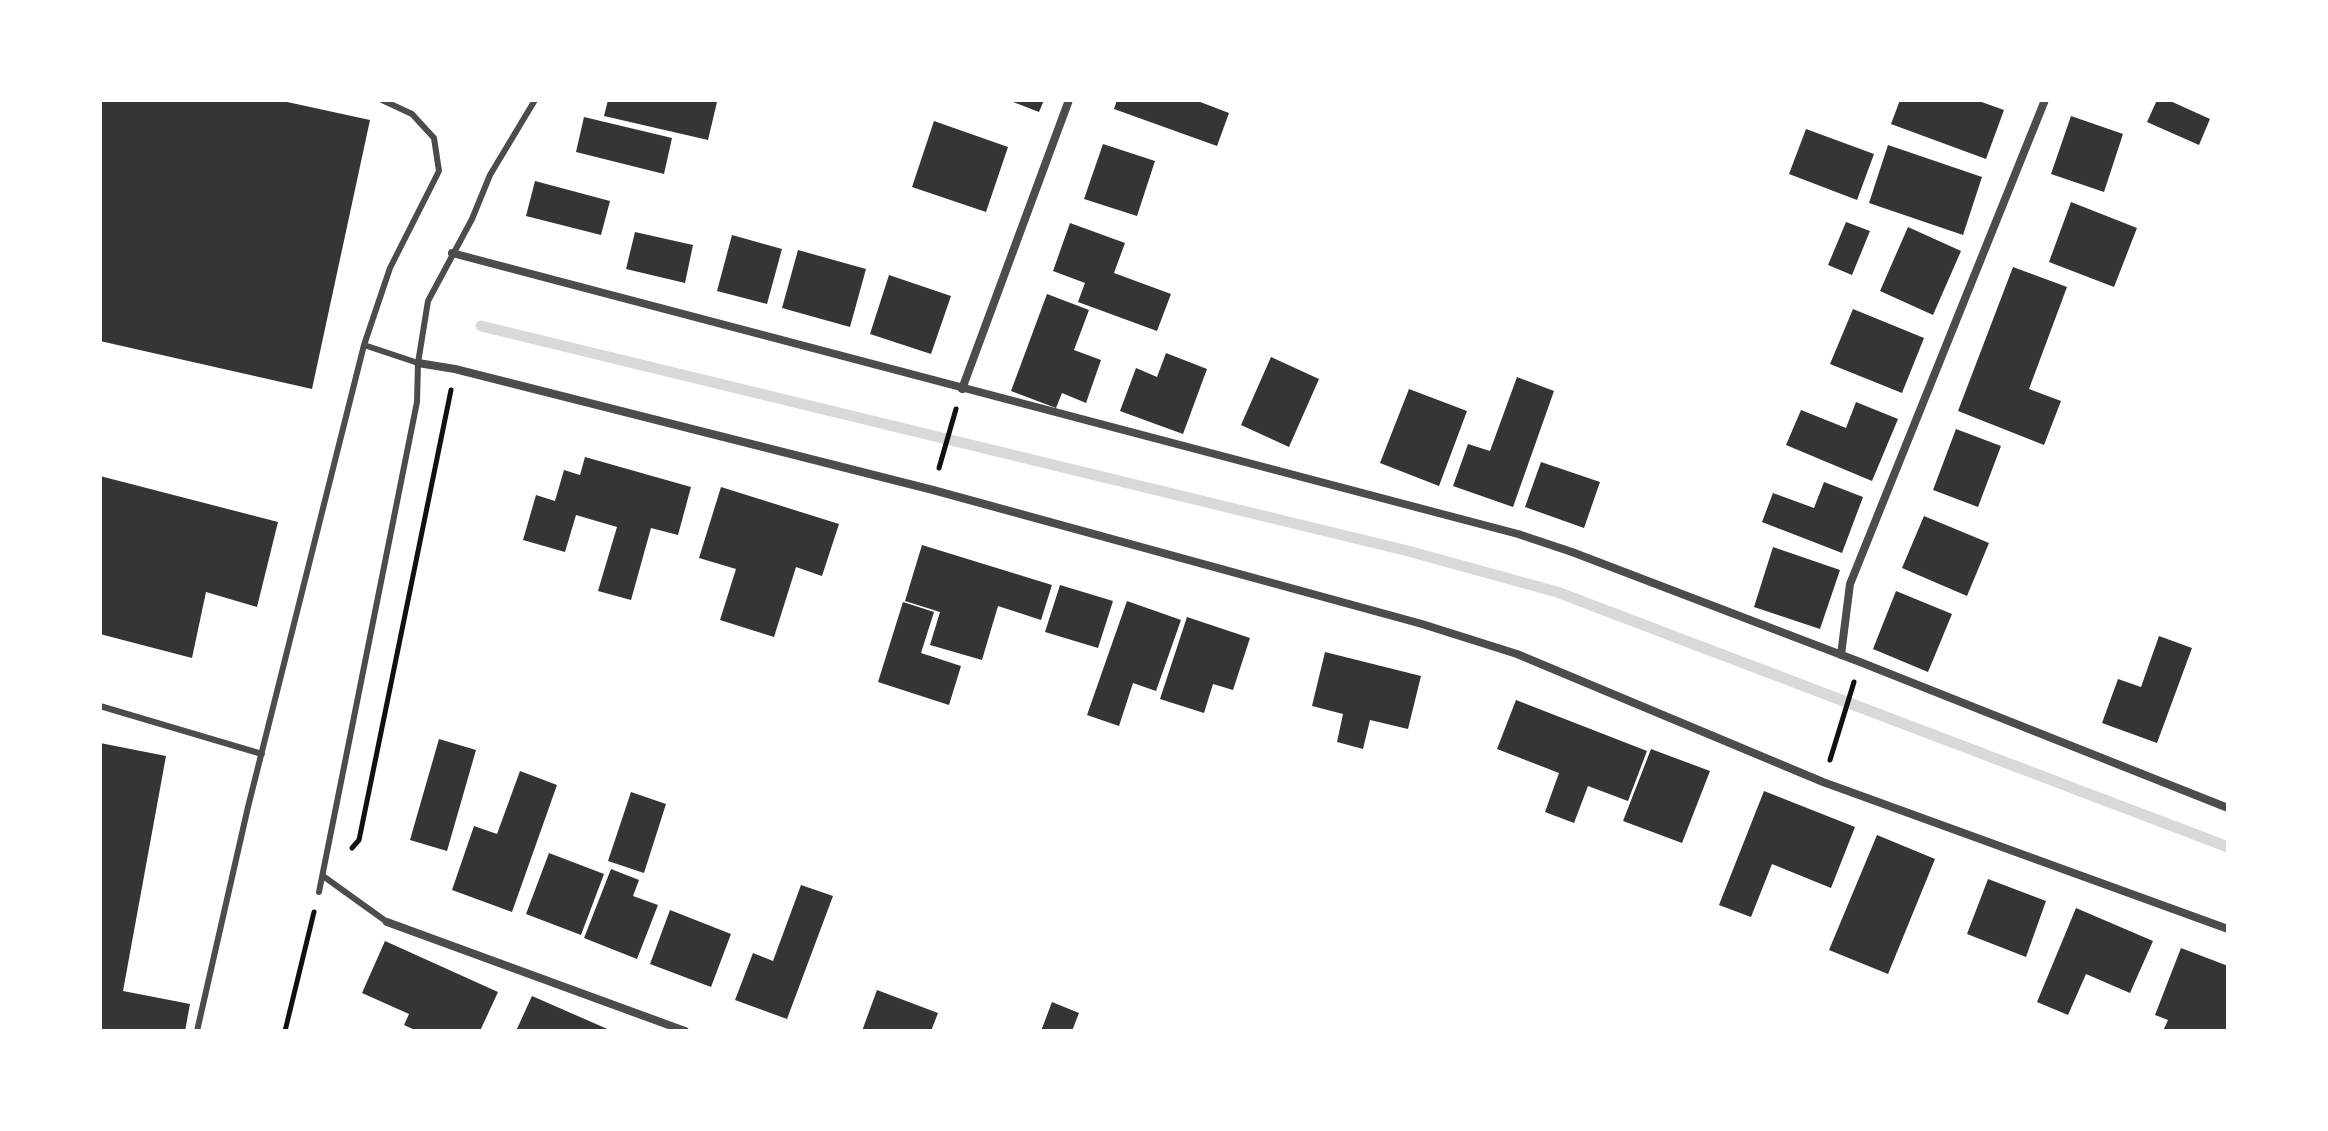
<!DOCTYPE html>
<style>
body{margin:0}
#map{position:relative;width:2328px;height:1131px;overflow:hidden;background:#fff;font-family:Arial,sans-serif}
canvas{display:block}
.frame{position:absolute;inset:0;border:102px solid #fff;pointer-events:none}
</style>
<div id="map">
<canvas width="2328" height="1131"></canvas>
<div class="frame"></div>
</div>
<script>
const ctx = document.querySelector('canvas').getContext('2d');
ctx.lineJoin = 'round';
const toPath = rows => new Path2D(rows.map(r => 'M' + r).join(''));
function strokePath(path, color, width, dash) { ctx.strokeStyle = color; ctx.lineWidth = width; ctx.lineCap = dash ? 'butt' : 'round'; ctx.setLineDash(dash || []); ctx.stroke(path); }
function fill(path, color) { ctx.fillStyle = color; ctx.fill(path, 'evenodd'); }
strokePath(toPath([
 [481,326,1408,551,1557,592,2228,847]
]), '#d9d9d9', 11);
fill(toPath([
 [100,100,278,100,370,120,312,389,100,341],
 [608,100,709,100,717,102,708,140,604,116],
 [1008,100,1044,100,1039,112],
 [1117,100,1195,100,1229,113,1217,146,1114,109],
 [1900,100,1976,100,2004,110,1986,159,1891,124],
 [2157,100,2168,100,2210,119,2199,145,2147,122],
 [2071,116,2123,134,2104,192,2051,174],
 [584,117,672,138,664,174,576,152],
 [934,121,1008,147,986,212,912,187],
 [1806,129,1874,154,1857,200,1789,174],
 [1103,144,1155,161,1137,216,1084,199],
 [1888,145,1982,177,1963,235,1869,203],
 [535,181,610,201,601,235,526,216],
 [2071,202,2137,228,2114,287,2049,262],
 [1846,222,1870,231,1852,275,1828,265],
 [1070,223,1125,243,1114,273,1171,294,1157,331,1078,302,1085,283,1053,271],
 [1908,227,1961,251,1933,315,1880,291],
 [635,232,693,245,685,283,626,269],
 [732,235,782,249,767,304,717,291],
 [798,250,866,269,850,327,782,308],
 [2013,267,2067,287,2029,389,2061,401,2044,445,1958,411],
 [889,275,951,296,931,354,870,334],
 [1047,294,1089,310,1074,350,1101,360,1086,403,1062,393,1056,408,1011,391],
 [1853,309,1924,338,1902,393,1830,364],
 [1166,353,1207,369,1183,434,1120,411,1136,368,1157,377],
 [1271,357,1319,379,1289,447,1241,425],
 [1517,377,1554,391,1513,507,1453,486,1468,444,1490,451],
 [1409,389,1467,411,1439,486,1380,463],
 [1856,402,1898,419,1872,481,1786,445,1801,410,1846,428],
 [1956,429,2001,446,1978,507,1933,490],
 [585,457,691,487,678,535,651,528,631,600,598,591,617,527,576,515,565,552,523,540,536,495,555,501,564,470,580,475],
 [1541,462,1600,482,1584,528,1525,507],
 [100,476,278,522,257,607,206,592,192,658,100,634],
 [1824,482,1863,497,1842,553,1762,522,1773,493,1814,508],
 [721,487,839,524,822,576,796,567,774,637,720,620,736,569,699,558],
 [1924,516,1989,543,1967,596,1902,568],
 [922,545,1052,585,1041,620,998,606,982,660,930,645,940,612,905,601],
 [1773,547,1840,570,1820,629,1754,607],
 [1060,585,1113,601,1098,648,1045,632],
 [1896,591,1952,614,1928,672,1873,649],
 [1127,601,1181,620,1156,691,1133,683,1119,726,1087,715],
 [903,602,934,612,921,653,961,666,949,705,878,682],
 [1187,617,1250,638,1233,690,1213,684,1204,713,1160,699],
 [2159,636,2192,648,2157,743,2102,723,2118,679,2141,687],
 [1325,652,1421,676,1408,729,1370,720,1363,749,1337,742,1343,714,1312,706],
 [1516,700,1647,751,1628,801,1588,786,1574,823,1545,812,1559,773,1497,749],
 [439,739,476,750,447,851,410,840],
 [100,743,166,756,123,991,190,1004,185,1031,100,1031],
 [1651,749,1710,771,1682,843,1623,821],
 [520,771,557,785,512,912,452,890,474,826,497,834],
 [1764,791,1855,827,1831,888,1772,864,1751,917,1719,905],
 [631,792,666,804,644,873,608,861],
 [1877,835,1935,859,1888,974,1829,950],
 [549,853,604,874,581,935,526,914],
 [611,869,639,880,633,896,658,905,637,959,584,938],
 [1988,879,2046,901,2026,957,1967,934],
 [801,885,833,896,787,1019,735,1000,753,953,773,961],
 [2076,908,2153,941,2130,993,2086,974,2068,1015,2037,1002],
 [670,910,731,934,711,987,650,964],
 [385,941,498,992,480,1031,417,1031,404,1025,409,1014,362,993],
 [2181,948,2228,966,2228,1031,2163,1031,2168,1020,2155,1015],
 [877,990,938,1013,931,1031,862,1031],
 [532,996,612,1031,516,1031],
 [1052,1002,1079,1013,1072,1031,1041,1031]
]), '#353535');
strokePath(toPath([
 [939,468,956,409],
 [1830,760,1854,682],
 [352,848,359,840,451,390],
 [285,1031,314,912]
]), '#111', 5);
strokePath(toPath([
 [364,345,390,268,439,171,434,138,412,114,382,100],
 [100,706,262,754],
 [323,876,387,922],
 [319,892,417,402,418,363,428,301,472,219,490,175,535,100],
 [197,1031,248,807,364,345,418,363]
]), '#4c4c4c', 6);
strokePath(toPath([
 [452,253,1518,534,1572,552,1860,662,2228,808],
 [418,363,455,369,933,490,1422,624,1517,654,1823,782,2228,929],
 [962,389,1069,100],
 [1841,655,1850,584,2045,100],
 [387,922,685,1031]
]), '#4c4c4c', 8);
</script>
